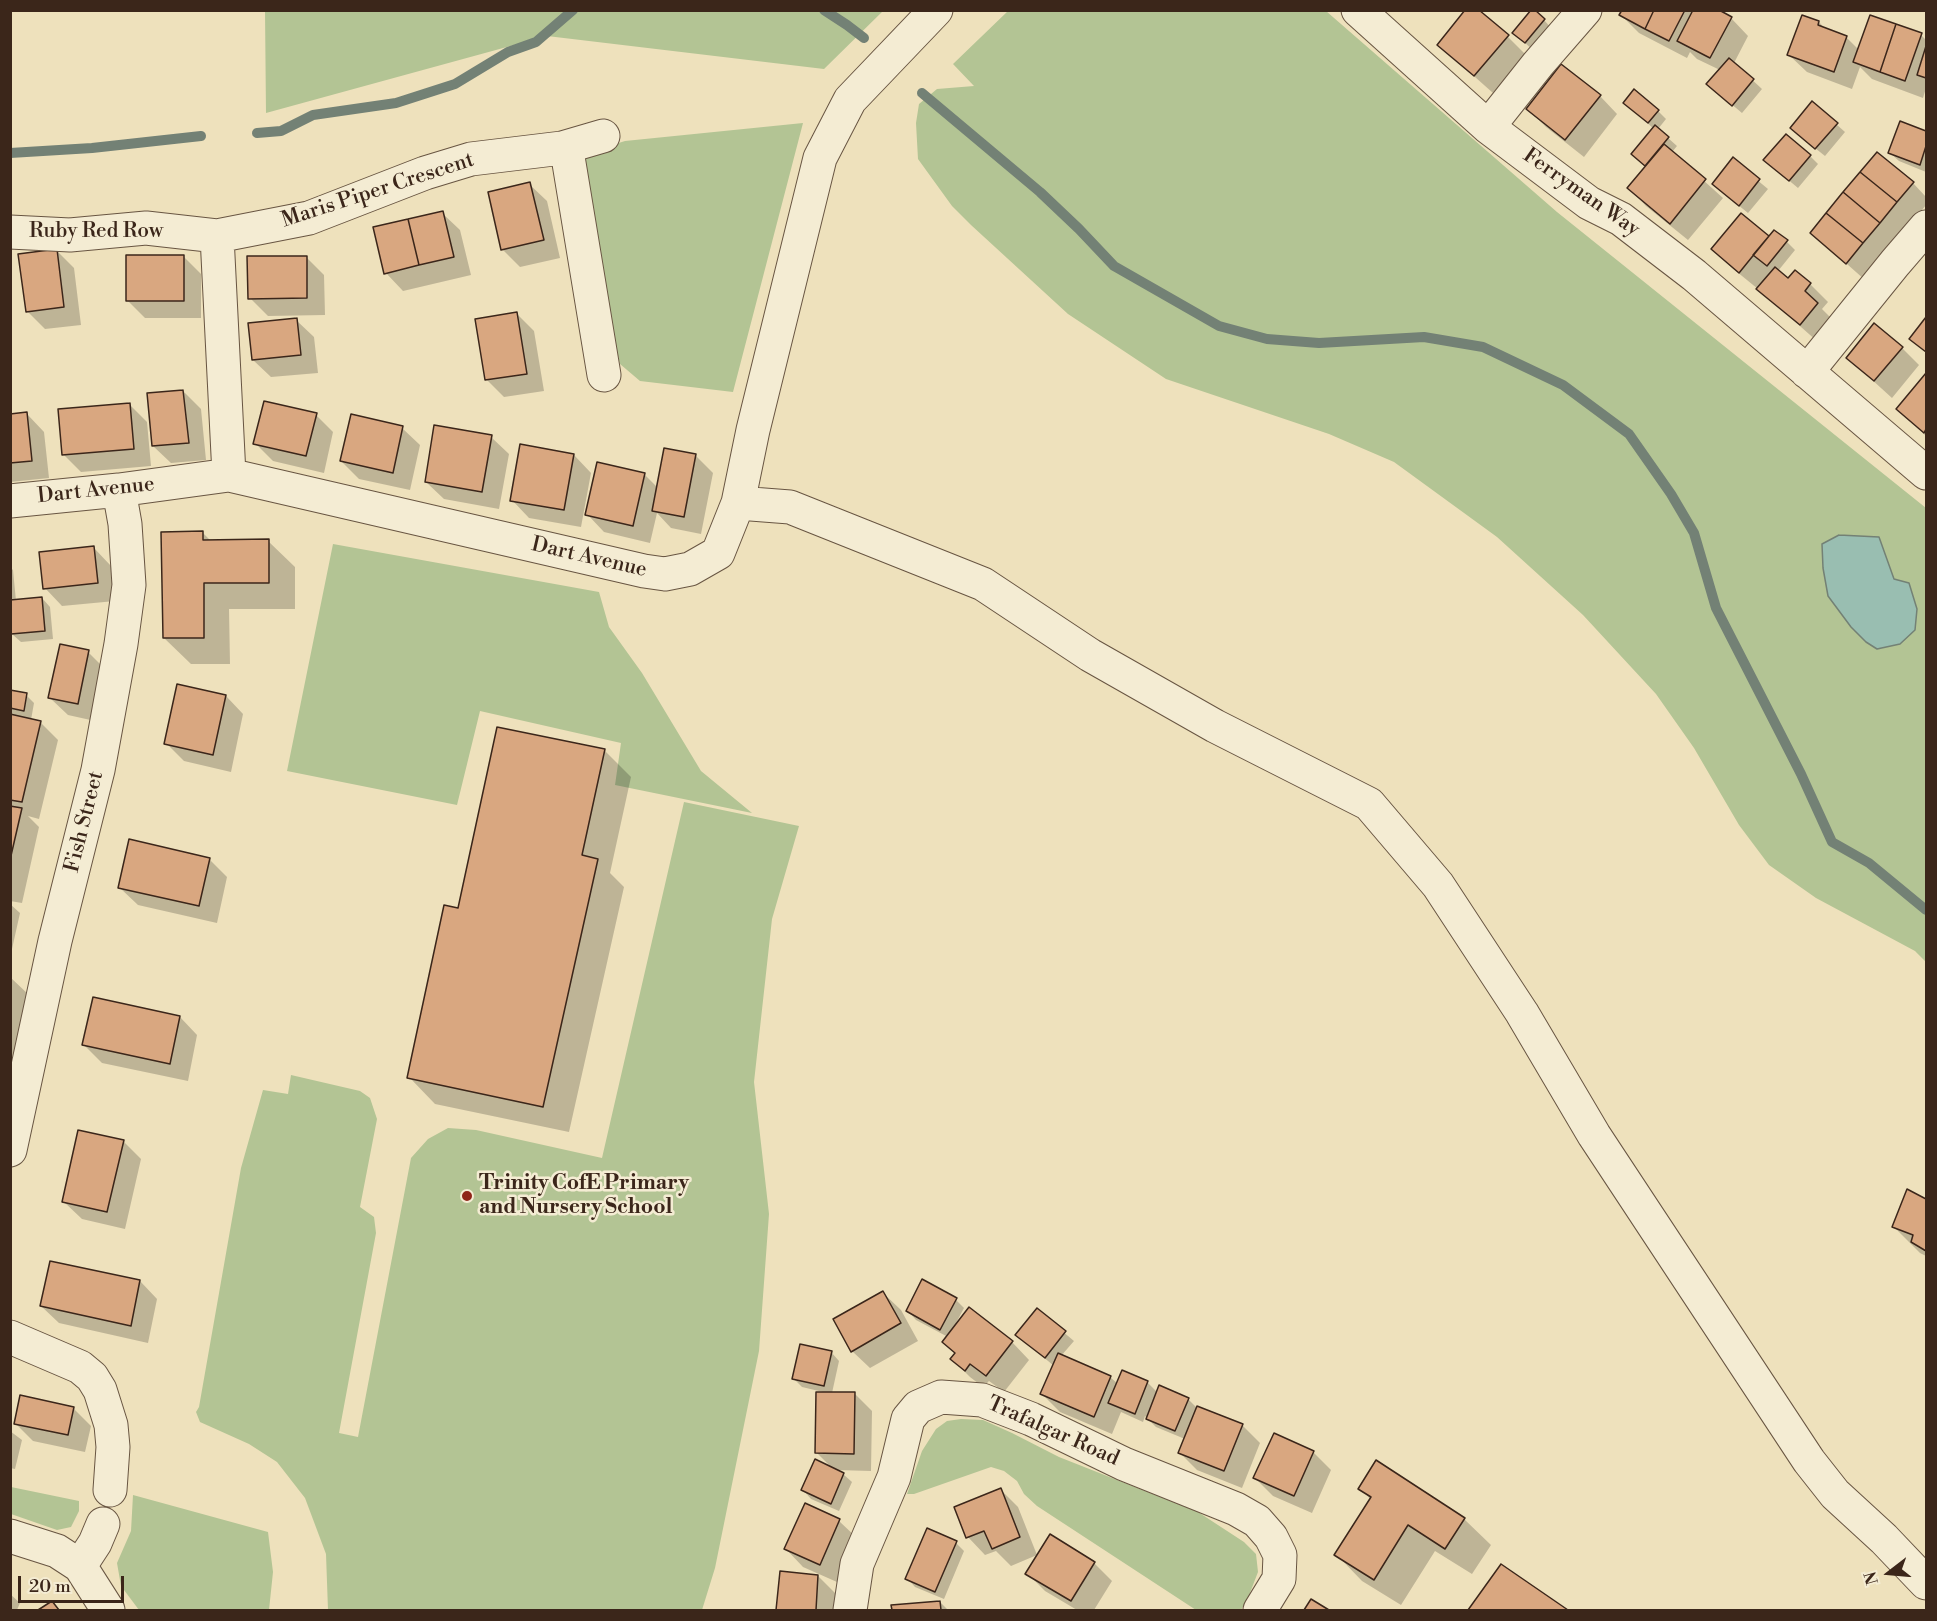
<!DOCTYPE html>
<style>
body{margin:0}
#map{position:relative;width:1937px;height:1621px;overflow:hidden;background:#eee1bc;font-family:"Libre Bodoni",serif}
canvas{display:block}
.frame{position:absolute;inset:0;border:12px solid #3b261a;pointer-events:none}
.north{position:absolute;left:1859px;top:1543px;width:60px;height:60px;-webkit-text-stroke:4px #f4ecd3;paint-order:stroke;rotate:254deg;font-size:16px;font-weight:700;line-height:24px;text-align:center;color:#3b261a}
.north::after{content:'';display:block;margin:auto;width:21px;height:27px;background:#3b261a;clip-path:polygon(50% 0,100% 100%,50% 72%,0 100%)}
.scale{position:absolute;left:18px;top:1576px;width:106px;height:27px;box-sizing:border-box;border:3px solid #3b261a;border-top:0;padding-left:8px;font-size:18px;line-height:21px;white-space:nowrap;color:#3b261a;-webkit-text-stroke:4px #f4ecd3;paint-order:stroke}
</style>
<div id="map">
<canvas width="1937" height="1621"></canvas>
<div class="frame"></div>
<div class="north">N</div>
<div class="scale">20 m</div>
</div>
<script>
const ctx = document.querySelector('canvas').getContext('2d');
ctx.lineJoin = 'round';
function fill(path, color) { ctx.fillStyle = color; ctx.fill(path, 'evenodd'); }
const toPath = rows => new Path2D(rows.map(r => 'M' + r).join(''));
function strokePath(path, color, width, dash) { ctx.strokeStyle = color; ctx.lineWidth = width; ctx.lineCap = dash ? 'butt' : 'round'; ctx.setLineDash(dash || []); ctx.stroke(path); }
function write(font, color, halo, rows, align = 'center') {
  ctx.font = font + ' "Libre Bodoni",serif'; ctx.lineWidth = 5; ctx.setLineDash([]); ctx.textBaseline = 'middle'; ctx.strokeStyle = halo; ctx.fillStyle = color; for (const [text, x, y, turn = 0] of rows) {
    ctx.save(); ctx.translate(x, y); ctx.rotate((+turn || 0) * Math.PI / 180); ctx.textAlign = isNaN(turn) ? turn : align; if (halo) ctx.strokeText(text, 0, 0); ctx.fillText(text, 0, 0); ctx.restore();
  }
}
fill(toPath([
 [265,11,265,10,883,11,824,69,547,36,266,113],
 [1008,11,1326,11,1557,212,1926,508,1926,962,1915,951,1816,898,1769,865,1739,825,1694,748,1656,694,1583,615,1497,537,1394,462,1329,434,1166,379,1068,314,971,225,952,206,918,159,916,123,919,104,937,89,974,86,953,64],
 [803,123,733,392,640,381,620,364,608,313,584,154,625,141],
 [333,544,599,592,609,627,642,673,701,771,752,813,615,785,621,743,480,711,457,805,287,771],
 [684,802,799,826,772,919,754,1082,769,1214,759,1351,715,1568,702,1610,328,1610,326,1554,305,1498,277,1462,249,1444,200,1422,196,1412,199,1407,241,1168,263,1090,288,1094,291,1075,360,1091,370,1098,377,1119,360,1207,374,1217,376,1233,339,1433,358,1437,411,1158,428,1139,448,1128,476,1130,602,1158],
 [961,1419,983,1420,1012,1433,1059,1457,1198,1512,1244,1542,1256,1554,1258,1572,1248,1598,1241,1610,1196,1610,1037,1506,1024,1494,1017,1481,1004,1471,991,1467,914,1494,907,1494,922,1451,936,1429,947,1421],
 [11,1487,79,1501,79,1511,71,1527,57,1530,11,1514],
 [133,1495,268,1532,273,1572,269,1610,139,1610,121,1586,117,1563,131,1531]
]), '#b3c494');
const water = toPath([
 [1839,535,1879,537,1894,579,1909,583,1917,609,1915,630,1900,644,1877,649,1866,642,1851,627,1828,596,1823,568,1822,544,1839,535]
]);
fill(water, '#99beb1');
strokePath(water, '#738175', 1.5);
fill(toPath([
 [1623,10,1716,10,1731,18,1748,36,1734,63,1762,89,1742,113,1717,92,1720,70,1697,59,1690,52,1687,58,1639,33,1621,15],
 [1544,20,1552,29,1534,51,1514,33],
 [1819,22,1826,30,1846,37,1859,50,1921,35,1926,40,1926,88,1923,98,1872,79,1860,67,1852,89,1807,72,1789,55],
 [1508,37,1525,54,1493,93,1439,45],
 [1600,96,1617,114,1584,157,1546,127,1528,109],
 [1625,103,1658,111,1666,119,1658,129,1677,146,1672,152,1723,198,1688,240,1646,206,1629,188,1647,167,1642,163,1654,129],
 [1901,123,1926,133,1926,172,1899,161,1890,153],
 [1836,124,1845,132,1825,156,1800,136],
 [1810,156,1818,164,1798,188,1774,168],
 [1733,160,1768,189,1748,213,1722,192],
 [1913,183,1926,197,1926,205,1865,280,1812,233],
 [529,184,547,201,560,258,520,267,503,250,489,193],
 [442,213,460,230,471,275,403,291,386,273],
 [1787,242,1795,250,1778,271,1789,280,1795,272,1810,284,1828,302,1822,309,1835,322,1818,342,1758,289,1731,267,1713,249],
 [57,251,74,268,81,325,45,329,27,311],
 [183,256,201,274,201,318,145,318,127,300],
 [306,257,324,275,325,315,268,316,250,298],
 [517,314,534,331,544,391,504,397,487,380],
 [296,320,314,337,318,373,271,377,253,360],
 [1902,348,1919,365,1892,398,1848,358],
 [1926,376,1926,436,1898,409],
 [183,391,201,409,206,460,171,463,153,446],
 [129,404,147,422,151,466,81,472,64,455],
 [27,414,44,432,49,478,10,482,10,415],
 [316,415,333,432,324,473,273,461,255,443],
 [402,428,420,445,410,490,359,479,341,461],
 [491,437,509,454,499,509,444,499,426,482],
 [574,455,591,473,581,527,529,518,512,500],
 [695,455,713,473,701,534,671,528,657,513,650,543,604,532,587,514,644,474,658,488],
 [202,532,211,541,268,541,295,567,295,609,229,609,230,664,191,664,164,638],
 [94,548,111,566,115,601,62,606,45,588],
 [10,567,13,570,16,601,42,598,50,607,53,639,21,642,12,634,10,626],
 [88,652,105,669,95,721,68,715,50,698],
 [10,692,26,695,34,703,31,720,40,722,58,740,39,819,28,816,39,827,22,903,10,901],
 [226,696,243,714,231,772,184,761,166,743],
 [605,751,631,777,610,873,624,887,569,1132,435,1104,409,1077,460,910],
 [209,859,227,877,217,923,138,905,120,888],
 [10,904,20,913,10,958],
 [10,977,29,995,15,1062,10,1061],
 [180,1017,197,1035,188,1081,102,1063,84,1045],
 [123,1141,141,1159,125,1229,82,1219,64,1202],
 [1908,1191,1926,1201,1926,1256,1920,1253,1893,1226],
 [140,1281,157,1299,148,1343,59,1323,41,1306],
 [883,1293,901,1310,918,1341,870,1368,852,1351],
 [956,1300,964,1308,956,1323,1012,1342,1029,1360,1004,1392,989,1381,983,1387,970,1377,952,1359,956,1354,944,1342,948,1337,916,1320,908,1311],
 [1037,1310,1074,1341,1061,1356,1110,1377,1118,1384,1147,1382,1158,1393,1160,1387,1189,1400,1198,1409,1242,1425,1260,1443,1242,1488,1197,1470,1180,1453,1185,1439,1156,1427,1145,1416,1143,1422,1121,1412,1112,1434,1060,1412,1042,1394,1054,1366,1017,1335],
 [831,1352,839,1361,832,1393,854,1393,872,1411,871,1471,836,1470,843,1474,852,1482,839,1511,811,1499,803,1490,833,1469,817,1453,823,1392,802,1387,794,1379],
 [73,1408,91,1426,85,1452,33,1441,15,1423],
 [10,1431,22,1440,15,1469,10,1468],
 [1313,1452,1331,1470,1312,1513,1273,1496,1255,1478],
 [1360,1488,1464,1519,1491,1545,1472,1574,1435,1551,1401,1605,1362,1581,1336,1554,1371,1500],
 [1001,1490,1018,1507,1037,1555,1011,1566,996,1551,985,1555,968,1537],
 [806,1505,839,1521,857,1538,837,1582,803,1567,786,1549],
 [956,1543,964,1551,944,1599,915,1587,907,1578],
 [1094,1563,1112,1581,1094,1610,1077,1610,1045,1591,1027,1573],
 [1501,1566,1565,1610,1470,1610],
 [781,1573,818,1576,836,1594,834,1610,778,1610],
 [10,1594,20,1603,17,1610,10,1610],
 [940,1602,948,1610,893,1610,893,1607]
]), '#0003');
strokePath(toPath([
 [824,10,847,25,864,38],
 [922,93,1040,192,1079,229,1114,266,1219,326,1267,339,1319,343,1424,337,1483,347,1563,385,1629,434,1671,494,1694,533,1716,608,1801,774,1832,842,1869,863,1926,910],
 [257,133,281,131,313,115,396,103,455,84,508,52,536,42,573,10],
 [10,153,92,148,201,136]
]), '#738175', 10);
const building = toPath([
 [1465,10,1479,10,1509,35,1474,76,1437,45,1465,10],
 [1531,10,1535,10,1545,19,1525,43,1512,33,1531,10],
 [1622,10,1654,10,1645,29,1619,15,1622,10],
 [1654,10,1685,10,1669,41,1645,29,1654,10],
 [1693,10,1719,10,1732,17,1710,58,1677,41,1693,10],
 [1802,15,1819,21,1818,25,1847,36,1834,72,1787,55,1802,15],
 [1870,15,1896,24,1880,72,1853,62,1870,15],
 [1896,24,1922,33,1905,81,1880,72,1896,24],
 [1926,46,1926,78,1917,75,1926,46],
 [1729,58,1754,79,1732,106,1706,84,1729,58],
 [1561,64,1601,95,1565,140,1526,109,1561,64],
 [1634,89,1659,110,1648,123,1623,103,1634,89],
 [1812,101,1838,123,1815,149,1790,128,1812,101],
 [1900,121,1926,131,1926,146,1920,165,1888,153,1900,121],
 [1655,125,1669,137,1645,166,1631,154,1655,125],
 [1786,134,1811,155,1789,181,1763,160,1786,134],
 [1664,144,1706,179,1670,224,1627,188,1664,144],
 [1877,152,1914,182,1897,202,1860,172,1877,152],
 [1733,157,1760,179,1739,206,1712,184,1733,157],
 [1860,172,1897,202,1880,223,1843,192,1860,172],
 [530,182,544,240,501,250,488,192,530,182],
 [1843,192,1880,223,1863,243,1826,213,1843,192],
 [443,211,454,257,419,265,408,219,443,211],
 [1741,213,1769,236,1739,273,1711,249,1741,213],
 [1826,213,1863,243,1846,264,1810,233,1826,213],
 [408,219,419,265,384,274,373,227,408,219],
 [1774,230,1788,240,1767,266,1753,255,1774,230],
 [57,249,64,307,26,312,18,254,57,249],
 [126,255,184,255,184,301,126,301,126,255],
 [247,256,307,256,307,298,248,299,247,256],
 [1775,267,1788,278,1795,270,1811,283,1805,291,1818,303,1800,325,1756,289,1775,267],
 [517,312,527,374,485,380,475,319,517,312],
 [1926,317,1926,352,1909,339,1926,317],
 [297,318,301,355,252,360,248,323,297,318],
 [1874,323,1903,347,1874,381,1846,358,1874,323],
 [1926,373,1926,429,1924,433,1896,409,1926,373],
 [183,390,189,443,152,446,147,393,183,390],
 [264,401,317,413,306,456,253,444,264,401],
 [130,403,134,449,62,455,58,409,130,403],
 [27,412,32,461,10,463,10,414,27,412],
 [351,414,403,426,393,473,340,461,351,414],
 [434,425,492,435,482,492,425,482,434,425],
 [520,444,574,454,564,510,510,501,520,444],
 [664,448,696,454,684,517,652,511,664,448],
 [597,462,645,473,633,526,585,515,597,462],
 [203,531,203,540,269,539,269,583,204,583,204,638,163,638,161,532,203,531],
 [94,546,98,583,43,589,39,552,94,546],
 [42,597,45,631,11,634,10,600,42,597],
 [60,644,89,650,78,704,48,698,60,644],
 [177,684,226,695,213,755,164,744,177,684],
 [10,690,27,693,24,711,10,708,10,690],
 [10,714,41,721,22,802,10,800,10,714],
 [497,727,605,749,582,855,598,859,543,1107,407,1078,444,905,458,908,497,727],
 [10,806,22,808,10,860,10,806],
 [129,839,210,858,199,906,118,888,129,839],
 [93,997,180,1016,170,1064,82,1045,93,997],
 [78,1130,124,1140,107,1212,62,1202,78,1130],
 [1907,1189,1926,1199,1926,1251,1911,1242,1913,1235,1892,1227,1907,1189],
 [50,1261,140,1280,131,1326,40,1306,50,1261],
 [922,1279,957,1298,940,1330,906,1311,922,1279],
 [883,1291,901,1323,851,1352,833,1319,883,1291],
 [969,1307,1013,1341,986,1376,970,1364,965,1371,950,1359,955,1353,942,1342,969,1307],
 [1037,1308,1066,1331,1045,1358,1015,1335,1037,1308],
 [800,1344,832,1351,824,1386,792,1379,800,1344],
 [1058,1353,1111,1376,1094,1417,1040,1394,1058,1353],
 [1122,1370,1148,1381,1135,1414,1108,1403,1122,1370],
 [1159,1385,1189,1398,1175,1431,1146,1419,1159,1385],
 [816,1392,855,1392,854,1454,815,1453,816,1392],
 [20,1395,74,1407,68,1435,14,1424,20,1395],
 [1197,1406,1243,1424,1224,1471,1178,1453,1197,1406],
 [1274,1433,1314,1451,1294,1496,1253,1478,1274,1433],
 [815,1459,844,1473,831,1504,801,1490,815,1459],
 [1376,1460,1465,1518,1445,1549,1408,1525,1374,1580,1334,1555,1371,1497,1358,1489,1376,1460],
 [1001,1488,1020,1537,992,1549,984,1531,966,1538,954,1507,1001,1488],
 [805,1503,840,1519,820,1565,784,1549,805,1503],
 [927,1528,957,1541,935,1592,905,1579,927,1528],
 [1050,1534,1095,1562,1071,1601,1025,1574,1050,1534],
 [1501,1564,1568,1610,1468,1610,1501,1564],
 [780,1571,818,1575,816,1610,776,1610,780,1571],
 [1311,1599,1329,1610,1304,1610,1311,1599],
 [52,1601,59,1610,38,1610,52,1601],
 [940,1601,941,1610,892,1610,891,1605,940,1601]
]);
fill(building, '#d9a780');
strokePath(building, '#3b261a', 1.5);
const street = toPath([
 [1358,10,1488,127,1589,203,1621,219,1694,275,1926,473],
 [1488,127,1538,64,1585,10],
 [562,148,603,136],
 [10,232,70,235,146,228,217,236],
 [1807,372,1895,263,1926,227],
 [229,475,217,236,309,218,425,173,471,159,562,148,568,157,604,375],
 [10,501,119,490,229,475,644,571,665,574,690,569,718,553,738,503,753,430,820,158,850,100,936,10],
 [738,503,790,507,983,584,1090,655,1215,726,1369,804,1438,885,1522,1013,1594,1135,1809,1461,1835,1494,1884,1539,1926,1583],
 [10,1150,55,941,98,770,121,644,129,585,125,524,119,490],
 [10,1337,80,1367,92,1377,100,1390,111,1425,113,1447,110,1490],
 [103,1524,95,1543,80,1566,108,1610],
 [10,1536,57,1551,80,1566],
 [850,1610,857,1564,894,1477,908,1419,918,1407,941,1397,982,1400,1031,1419,1124,1464,1236,1509,1257,1521,1271,1537,1280,1555,1279,1579,1260,1610]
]);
strokePath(street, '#685542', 35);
strokePath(street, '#f4ecd3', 33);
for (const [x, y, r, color] of [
 [467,1196,6,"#8f2418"]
]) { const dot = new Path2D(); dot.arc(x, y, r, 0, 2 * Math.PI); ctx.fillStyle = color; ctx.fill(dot); strokePath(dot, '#f4ecd3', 2); }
write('21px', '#3b261a', '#f4ecd3', [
 ["Maris Piper Crescent",378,191,-18],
 ["Ferryman Way",1581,193,35],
 ["Ruby Red Row",96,232],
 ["Dart Avenue",96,491,-6],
 ["Dart Avenue",589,558,13],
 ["Fish Street",85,822,-76],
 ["Trafalgar Road",1053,1432,24]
]);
write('bold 21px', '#3b261a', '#f4ecd3', [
 ["Trinity CofE Primary",479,1184],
 ["and Nursery School",479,1208]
], 'left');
</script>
